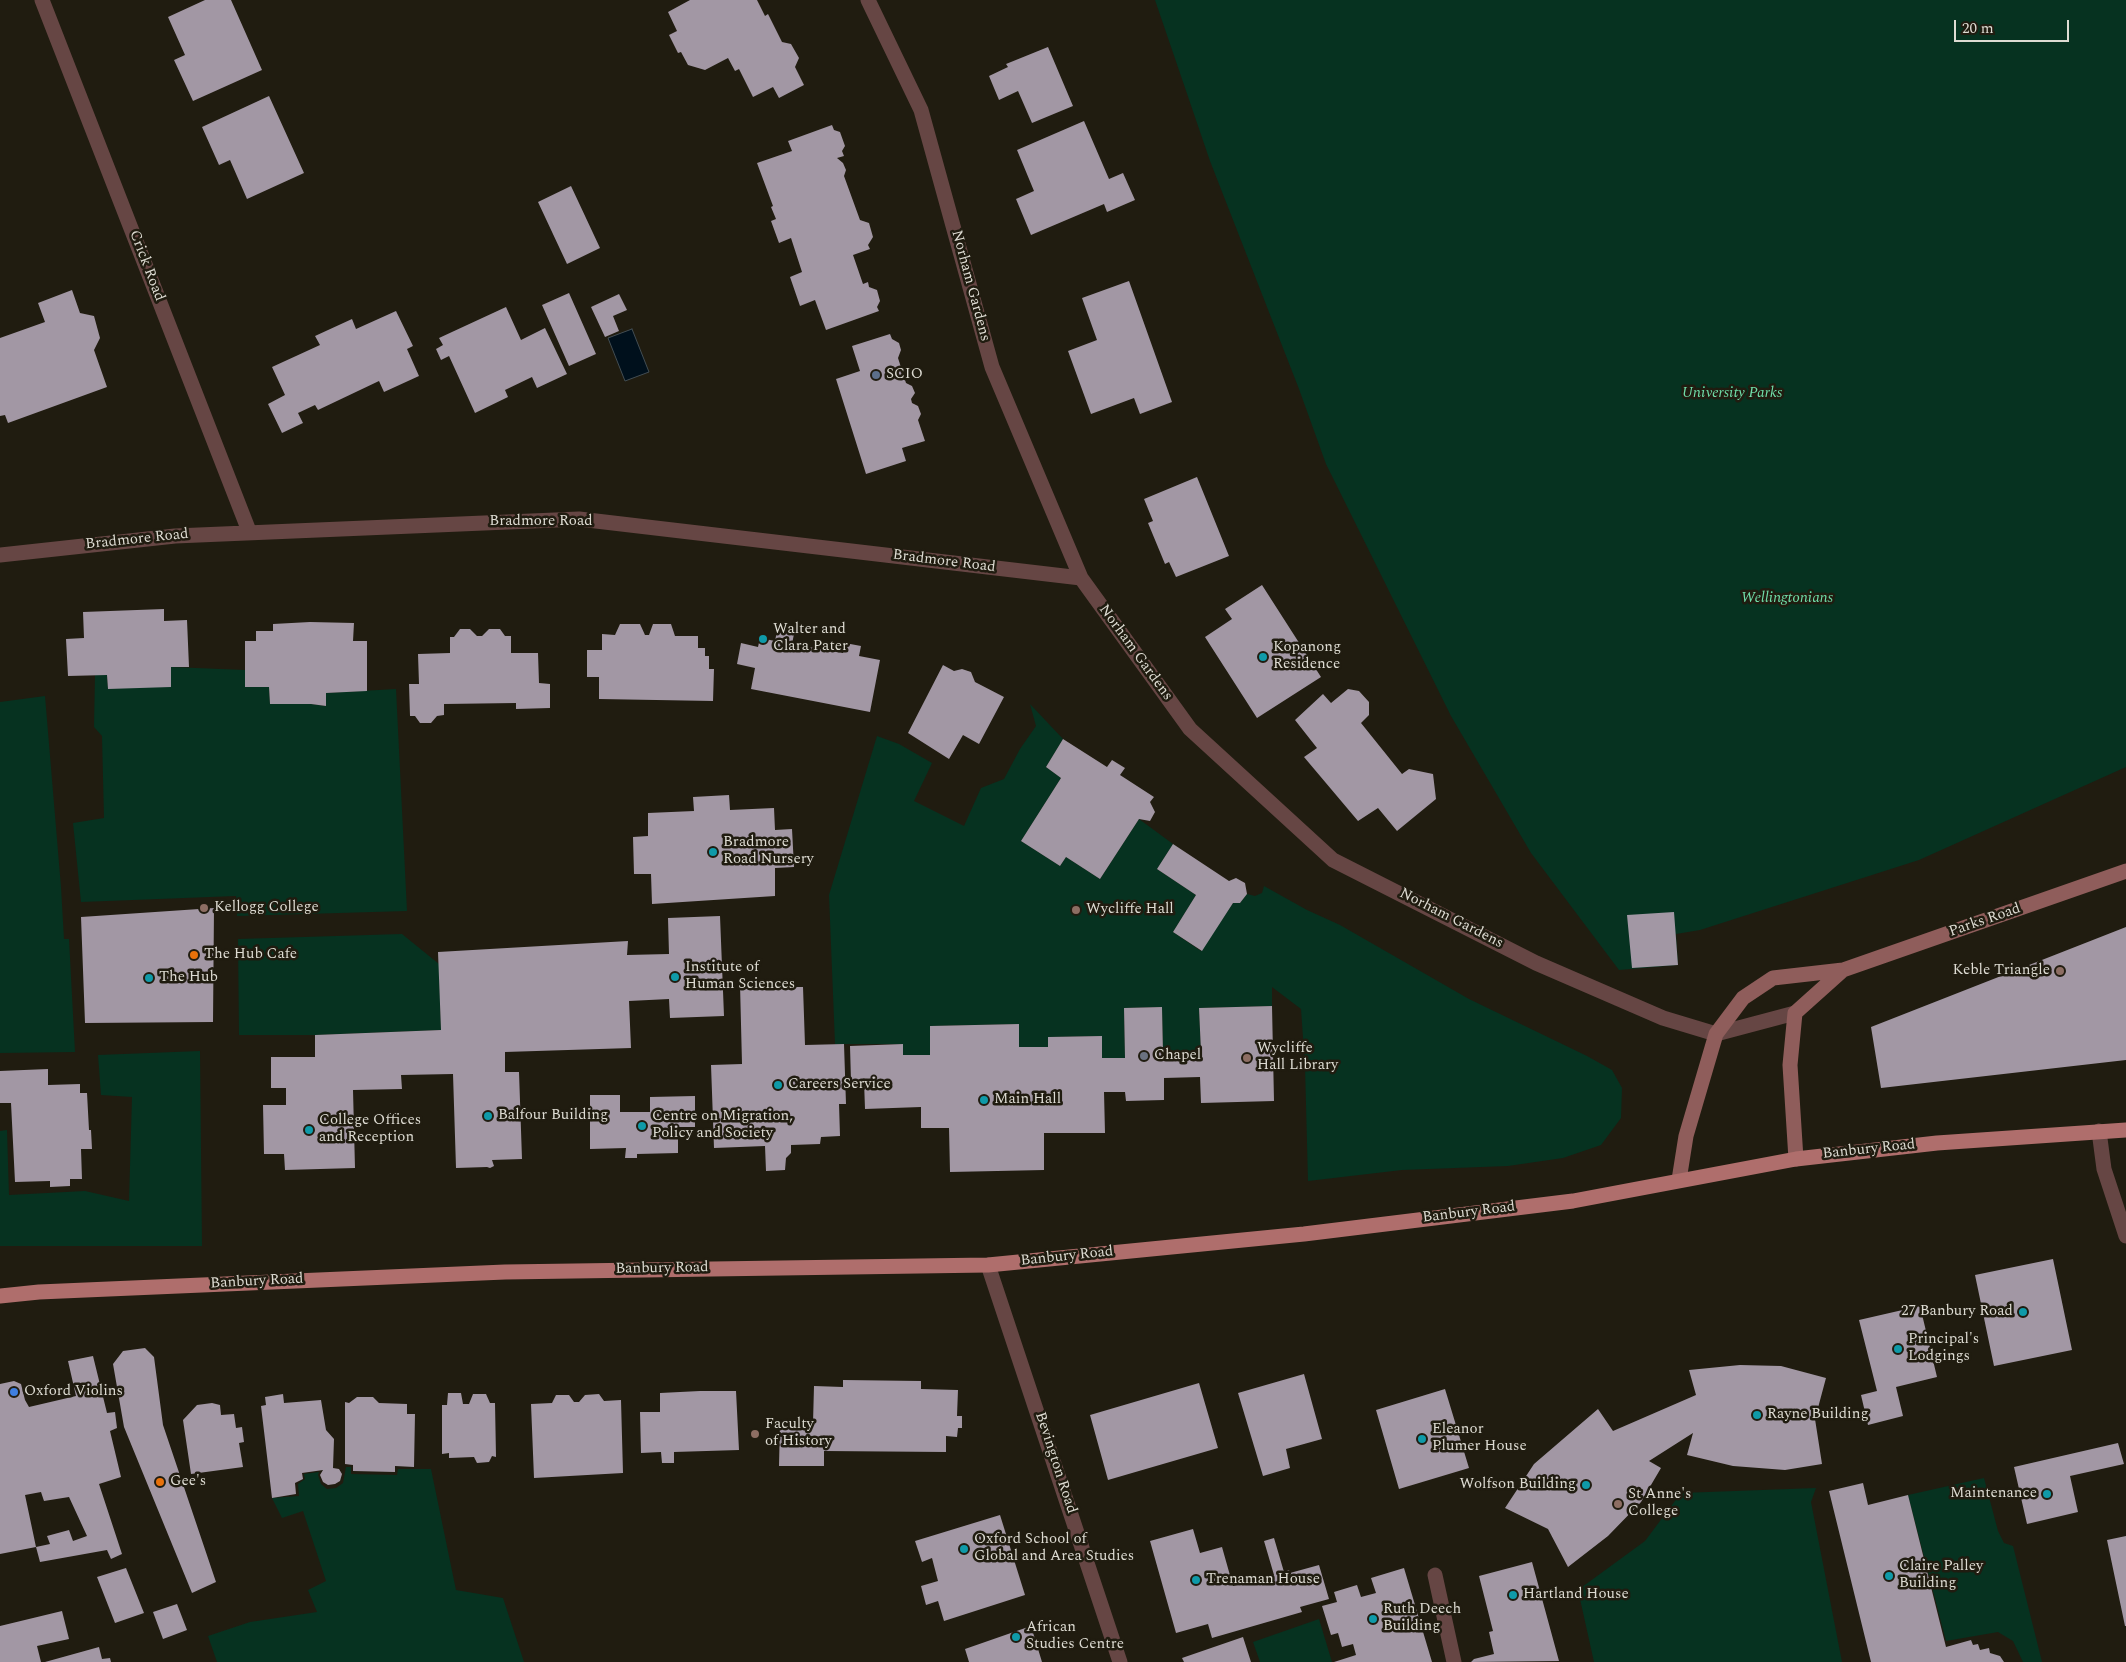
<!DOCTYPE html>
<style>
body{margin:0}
#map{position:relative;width:2126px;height:1662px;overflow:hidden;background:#201c10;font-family:Spectral,serif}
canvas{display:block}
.scale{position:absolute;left:1954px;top:20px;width:115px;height:22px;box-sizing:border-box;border:2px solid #dddbd2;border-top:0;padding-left:6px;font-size:15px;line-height:18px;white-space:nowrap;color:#dddbd2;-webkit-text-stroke:4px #201c10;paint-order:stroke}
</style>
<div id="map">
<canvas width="2126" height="1662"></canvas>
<div class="scale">20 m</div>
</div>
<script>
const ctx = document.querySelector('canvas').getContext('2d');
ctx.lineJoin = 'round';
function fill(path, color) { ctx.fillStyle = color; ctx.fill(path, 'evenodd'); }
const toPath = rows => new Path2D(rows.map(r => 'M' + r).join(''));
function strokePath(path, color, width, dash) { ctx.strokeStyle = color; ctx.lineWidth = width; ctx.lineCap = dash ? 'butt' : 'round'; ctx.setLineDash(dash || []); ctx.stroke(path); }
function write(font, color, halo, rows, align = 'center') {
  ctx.font = font + ' Spectral,serif'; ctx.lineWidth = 5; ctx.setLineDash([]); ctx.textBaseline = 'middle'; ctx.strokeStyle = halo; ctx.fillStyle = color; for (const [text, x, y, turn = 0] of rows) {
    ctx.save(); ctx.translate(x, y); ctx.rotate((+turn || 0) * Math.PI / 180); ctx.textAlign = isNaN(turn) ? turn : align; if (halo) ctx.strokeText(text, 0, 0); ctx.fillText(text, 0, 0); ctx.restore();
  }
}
fill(toPath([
 [1155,0,2126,0,2126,767,1919,860,1700,930,1676,934,1678,965,1619,970,1531,853,1451,716,1326,464,1299,389,1210,161],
 [171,667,245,670,245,687,269,687,270,704,311,704,326,706,326,693,396,689,407,911,237,916,236,896,81,902,73,823,104,818,102,736,94,727,95,675,107,675,108,689],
 [45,696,61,887,64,939,69,939,75,1052,0,1053,0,702],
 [1030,704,1063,739,1046,767,1061,778,1021,841,1060,866,1066,857,1100,879,1139,819,1173,844,1157,869,1196,895,1173,932,1201,951,1233,903,1240,903,1247,894,1255,896,1262,893,1264,886,1307,910,1340,925,1469,999,1587,1056,1612,1070,1622,1088,1621,1118,1601,1145,1563,1158,1508,1166,1402,1170,1308,1181,1305,1066,1301,1009,1272,987,1272,1006,1199,1008,1201,1052,1163,1053,1162,1007,1124,1008,1125,1058,1102,1058,1102,1036,1048,1037,1048,1047,1019,1047,1018,1024,930,1026,930,1055,903,1055,902,1044,835,1044,829,895,877,736,899,744,932,763,914,801,964,826,981,788,1004,779,1020,749,1036,726],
 [402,934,439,964,441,1030,315,1035,239,1035,238,939],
 [200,1051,202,1246,0,1246,0,1131,7,1130,9,1195,85,1191,129,1201,132,1097,101,1095,98,1055],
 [346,1467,351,1467,351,1474,397,1475,398,1469,431,1469,456,1590,503,1598,524,1662,217,1662,208,1636,250,1622,317,1612,308,1590,326,1581,303,1511,282,1518,272,1498,299,1496,298,1484,305,1479,304,1474,319,1472,318,1475,321,1484,327,1489,336,1488,343,1483],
 [1984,1478,1998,1531,2004,1543,2013,1546,2042,1662,2023,1662,2013,1641,1998,1632,1946,1641,1908,1495],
 [1816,1488,1811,1502,1842,1662,1594,1662,1578,1590,1645,1541,1681,1493],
 [1319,1619,1332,1662,1260,1662,1253,1642]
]), '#063220');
const water = toPath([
 [632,329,649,372,625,381,608,338,632,329]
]);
fill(water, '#00101c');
strokePath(water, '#424d53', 1);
fill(toPath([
 [205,0,231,0,262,70,193,101,174,60,185,55,168,17],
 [690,0,757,0,765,16,768,14,782,42,791,44,799,58,795,67,804,85,779,98,773,87,753,97,739,69,735,71,728,58,705,70,688,65,681,52,678,53,669,35,677,31,668,12],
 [1048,47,1073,106,1032,123,1018,91,999,100,989,76,1008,67,1006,64],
 [269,96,304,173,247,199,230,160,219,165,202,127],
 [1084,121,1109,179,1123,173,1135,200,1107,212,1104,204,1031,235,1016,199,1034,191,1017,150],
 [832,125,834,130,840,132,845,146,842,151,844,156,837,158,843,163,846,170,844,176,860,220,869,223,873,237,868,245,870,249,853,255,863,284,868,282,869,287,877,290,880,301,877,307,879,311,826,330,815,300,800,306,790,277,802,272,791,238,779,243,771,221,776,219,771,207,773,206,757,163,792,151,788,141],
 [571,186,600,248,567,264,538,202],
 [1129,281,1172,402,1140,414,1134,398,1091,414,1068,351,1097,340,1082,298],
 [72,290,80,313,94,316,100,338,94,350,107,387,8,423,5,415,0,416,0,338,45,322,38,303],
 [569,293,596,354,569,366,542,305],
 [619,294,627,310,613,316,619,331,605,337,591,307],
 [506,307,521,340,545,328,567,374,537,388,532,377,505,390,508,397,475,413,449,356,441,360,436,349,443,345,439,338],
 [396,311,413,346,407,349,419,376,384,392,379,381,318,410,315,405,298,413,303,423,282,433,268,404,285,395,272,367,320,345,315,336,352,319,356,329],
 [890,334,892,339,899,343,901,350,898,358,906,383,912,386,915,393,911,399,912,403,918,406,921,414,918,420,925,441,902,448,906,461,866,474,836,379,860,371,852,346],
 [1197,477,1229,556,1176,577,1169,562,1165,564,1148,523,1153,521,1144,499],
 [1262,585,1321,677,1257,718,1205,637,1232,619,1225,609],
 [164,609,164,621,187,620,189,667,171,667,171,687,108,689,107,675,68,676,66,639,84,638,83,612],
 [310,622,354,623,353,641,367,641,367,691,326,693,326,706,311,704,270,704,269,687,245,687,245,641,256,641,256,631,273,631,273,624],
 [620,624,640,624,645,635,649,635,653,624,671,624,675,636,698,636,698,648,705,648,705,656,709,656,709,669,714,669,713,701,599,699,599,677,587,677,587,650,602,650,602,634,615,635],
 [460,629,470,629,477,636,482,636,489,629,500,629,505,636,511,636,511,653,538,653,539,683,550,684,550,708,516,709,516,703,444,704,444,715,437,716,431,723,420,723,415,716,410,716,409,684,419,684,418,654,450,653,450,637,454,637],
 [777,631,794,634,792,644,843,653,845,643,861,646,859,656,880,660,870,712,751,689,755,668,737,664,741,643,758,647,760,638,775,641],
 [943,665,954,671,962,669,971,672,975,682,1004,697,979,744,963,735,949,759,908,733],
 [1348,689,1359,691,1369,702,1369,715,1361,723,1402,774,1409,769,1433,774,1436,799,1397,831,1378,808,1358,821,1304,757,1317,748,1295,720,1323,694,1331,703],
 [1063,739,1107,767,1112,760,1125,768,1120,775,1154,797,1150,802,1155,812,1150,821,1139,819,1100,879,1066,857,1060,866,1021,841,1061,778,1046,767],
 [729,795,730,810,774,808,775,830,792,829,794,867,775,868,775,896,652,904,651,874,634,874,633,837,648,836,648,813,694,811,693,797],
 [1173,844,1229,881,1236,878,1245,883,1247,894,1240,903,1233,903,1202,951,1173,932,1196,895,1157,869],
 [214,908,213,1022,85,1023,81,917],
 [1674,912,1678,965,1632,968,1627,915],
 [720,916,724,1016,670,1018,669,999,629,1001,631,1048,505,1052,505,1072,519,1072,522,1159,492,1160,494,1166,490,1168,487,1167,456,1168,453,1074,401,1075,402,1089,353,1090,355,1168,285,1170,284,1154,264,1154,263,1105,286,1105,286,1088,271,1088,271,1057,315,1057,315,1035,441,1030,438,952,628,941,627,955,669,954,668,918],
 [2126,927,2126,1060,1881,1088,1871,1027],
 [792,982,792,987,803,987,805,1045,844,1044,846,1104,839,1104,840,1136,821,1137,820,1144,791,1145,791,1153,786,1158,785,1170,766,1171,765,1146,714,1148,711,1065,742,1064,740,984],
 [1272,1006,1274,1101,1201,1103,1200,1077,1164,1078,1164,1100,1126,1101,1125,1092,1104,1092,1105,1133,1044,1133,1044,1170,950,1172,949,1128,921,1128,921,1107,865,1109,864,1081,851,1081,850,1046,903,1044,903,1055,930,1055,930,1026,1019,1024,1019,1047,1048,1047,1048,1037,1102,1036,1102,1058,1125,1058,1124,1008,1162,1007,1163,1053,1201,1052,1199,1008],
 [48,1069,48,1085,80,1084,80,1093,87,1093,89,1130,91,1130,92,1149,81,1149,82,1179,70,1179,70,1186,50,1187,50,1181,15,1182,11,1103,0,1103,0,1071],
 [590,1095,620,1095,620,1112,650,1112,650,1097,695,1096,695,1127,678,1127,678,1153,637,1154,637,1158,625,1158,626,1148,590,1149],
 [2053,1259,2072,1350,1994,1366,1975,1275],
 [1920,1306,1937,1377,1896,1387,1903,1416,1868,1425,1861,1395,1877,1391,1859,1320],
 [145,1348,154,1357,163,1425,216,1582,192,1593,124,1427,113,1364,123,1351],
 [93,1356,107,1413,115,1412,117,1428,110,1431,121,1477,99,1484,122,1554,111,1559,107,1550,40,1562,36,1547,0,1554,0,1384,14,1381,21,1384,25,1400,29,1407,76,1396,68,1361],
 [41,1492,44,1501,69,1497,87,1536,73,1541,69,1530,47,1536,50,1544,36,1547,25,1495],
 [1740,1365,1781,1366,1826,1378,1815,1419,1822,1464,1785,1470,1733,1466,1687,1455,1693,1433,1649,1461,1661,1468,1641,1502,1608,1536,1568,1567,1548,1529,1505,1508,1534,1464,1598,1409,1613,1431,1696,1395,1689,1370],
 [1304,1374,1322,1439,1286,1449,1290,1468,1263,1476,1238,1393],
 [843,1380,921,1381,921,1389,958,1390,957,1416,962,1416,962,1428,958,1428,957,1437,946,1436,946,1452,824,1451,824,1466,779,1466,780,1422,813,1423,814,1386,843,1387],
 [1199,1383,1218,1448,1108,1480,1090,1415],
 [1445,1389,1469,1468,1399,1489,1376,1410],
 [700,1391,736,1391,739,1450,674,1452,674,1463,662,1463,661,1452,641,1453,640,1412,660,1412,660,1393],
 [448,1393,461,1393,463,1404,469,1404,473,1394,486,1394,490,1403,495,1403,496,1457,492,1456,489,1462,477,1463,474,1457,449,1458,449,1453,442,1454,442,1405,447,1405],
 [283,1394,284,1403,321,1400,326,1430,334,1439,333,1468,339,1469,342,1474,340,1481,335,1484,328,1485,323,1482,320,1475,323,1470,302,1473,303,1479,295,1483,296,1494,272,1498,261,1406,266,1405,265,1397],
 [599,1394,604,1401,621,1400,623,1473,534,1478,531,1404,552,1403,556,1395,569,1395,574,1402,579,1402,585,1395],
 [357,1397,373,1397,379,1403,407,1404,407,1414,415,1414,414,1467,395,1466,395,1472,353,1471,353,1465,345,1464,345,1402,349,1403],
 [212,1403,220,1405,221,1415,234,1414,236,1428,242,1427,244,1442,239,1443,243,1467,191,1474,183,1420,197,1405],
 [2118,1443,2124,1464,2070,1476,2078,1512,2027,1524,2014,1467],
 [1863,1483,1868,1505,1908,1495,1946,1647,1971,1640,1973,1645,1978,1644,1980,1650,1989,1648,1990,1653,2000,1656,2004,1662,1871,1662,1829,1491],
 [1000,1515,1025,1595,944,1621,938,1601,926,1605,921,1586,938,1581,932,1558,922,1562,915,1541],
 [1193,1529,1200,1553,1222,1547,1233,1586,1274,1575,1264,1541,1274,1538,1284,1572,1289,1570,1290,1573,1319,1565,1329,1599,1300,1607,1302,1612,1212,1638,1208,1624,1176,1633,1150,1541],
 [2126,1536,2126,1626,2125,1626,2107,1540],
 [1532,1562,1559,1661,1471,1662,1474,1659,1494,1654,1489,1632,1493,1631,1479,1576],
 [126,1568,144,1613,115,1623,97,1577],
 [1404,1568,1432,1662,1334,1662,1356,1655,1353,1644,1342,1647,1338,1633,1331,1635,1322,1606,1337,1602,1334,1592,1357,1585,1361,1597,1376,1593,1371,1578],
 [177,1604,187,1630,163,1639,153,1612],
 [62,1611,69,1639,37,1646,41,1662,0,1662,0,1626],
 [1031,1626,1042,1662,969,1662,965,1649],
 [1243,1637,1251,1662,1184,1662,1182,1658],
 [99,1647,102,1659,110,1658,111,1662,45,1662]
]), '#a297a4');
strokePath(toPath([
 [2099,1131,2104,1169,2126,1236],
 [1435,1575,1454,1662]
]), '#664644', 15);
strokePath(toPath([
 [42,0,249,531],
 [868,0,921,110,992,367,1081,578,1190,729,1333,860,1536,963,1663,1018,1716,1034,1795,1013],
 [0,555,175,536,579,519,1081,578],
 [988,1265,1120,1662]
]), '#664644', 15);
strokePath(toPath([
 [1796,1159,1790,1065,1795,1013,1843,970],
 [1679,1180,1686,1136,1716,1034,1743,998,1773,978,1843,970,2126,871]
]), '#8f5d5b', 15);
strokePath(toPath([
 [0,1296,39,1292,505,1272,988,1265,1304,1234,1573,1201,1796,1159,1937,1143,2126,1130]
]), '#af6e6c', 15);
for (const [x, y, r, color] of [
 [876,375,5,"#5c6f8a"],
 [763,639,5,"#0f9aa8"],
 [1263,657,5,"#0f9aa8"],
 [713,852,5,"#0f9aa8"],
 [204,908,5,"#8d6e63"],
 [1076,910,5,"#8d6e63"],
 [194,955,5,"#e8710a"],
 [2060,971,5,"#8d6e63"],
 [675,977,5,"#0f9aa8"],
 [149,978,5,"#0f9aa8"],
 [1144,1056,5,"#6b7280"],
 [1247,1058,5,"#8d6e63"],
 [778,1085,5,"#0f9aa8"],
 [984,1100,5,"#0f9aa8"],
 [488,1116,5,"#0f9aa8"],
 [642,1126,5,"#0f9aa8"],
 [309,1130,5,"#0f9aa8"],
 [2023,1312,5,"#0f9aa8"],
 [1898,1349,5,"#0f9aa8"],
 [14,1392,5,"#3f7fe0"],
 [1757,1415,5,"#0f9aa8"],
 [755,1434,5,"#8d6e63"],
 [1422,1439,5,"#0f9aa8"],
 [160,1482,5,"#e8710a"],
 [1586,1485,5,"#0f9aa8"],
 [2047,1494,5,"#0f9aa8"],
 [1618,1504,5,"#8d6e63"],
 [964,1549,5,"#0f9aa8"],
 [1889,1576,5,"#0f9aa8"],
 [1196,1580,5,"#0f9aa8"],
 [1513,1595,5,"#0f9aa8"],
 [1373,1619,5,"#0f9aa8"],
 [1016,1637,5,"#0f9aa8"]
]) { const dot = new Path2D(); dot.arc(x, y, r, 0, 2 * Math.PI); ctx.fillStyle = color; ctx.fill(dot); strokePath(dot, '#201c10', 2); }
write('15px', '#dddbd2', '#201c10', [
 ["Crick Road",146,266,69],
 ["Norham Gardens",970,286,75],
 ["Bradmore Road",541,522],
 ["Bradmore Road",137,540,-6],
 ["Bradmore Road",944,562,7],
 ["Norham Gardens",1135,653,54],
 ["Norham Gardens",1451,919,27],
 ["Parks Road",1985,921,-19],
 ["Banbury Road",1869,1150,-6],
 ["Banbury Road",1469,1213,-7],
 ["Banbury Road",1067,1257,-6],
 ["Banbury Road",662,1269,-1],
 ["Banbury Road",257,1282,-3],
 ["Bevington Road",1055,1463,72]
]);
write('15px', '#dddbd2', '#201c10', [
 ["SCIO",886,375],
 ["Walter and",773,630],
 ["Clara Pater",773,647],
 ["Kopanong",1273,648],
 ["Residence",1273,665],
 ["Bradmore",723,843],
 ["Road Nursery",723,860],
 ["Kellogg College",214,908],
 ["Wycliffe Hall",1086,910],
 ["The Hub Cafe",204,955],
 ["Institute of",685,968],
 ["Human Sciences",685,985],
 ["Keble Triangle",2050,971,"right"],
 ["The Hub",159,978],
 ["Wycliffe",1257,1049],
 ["Hall Library",1257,1066],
 ["Chapel",1154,1056],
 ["Careers Service",788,1085],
 ["Main Hall",994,1100],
 ["Balfour Building",498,1116],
 ["Centre on Migration,",652,1117],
 ["Policy and Society",652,1134],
 ["College Offices",319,1121],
 ["and Reception",319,1138],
 ["27 Banbury Road",2013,1312,"right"],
 ["Principal's",1908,1340],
 ["Lodgings",1908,1357],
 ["Oxford Violins",24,1392],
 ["Rayne Building",1767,1415],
 ["Faculty",765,1425],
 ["of History",765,1442],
 ["Eleanor",1432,1430],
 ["Plumer House",1432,1447],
 ["Gee's",170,1482],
 ["Wolfson Building",1576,1485,"right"],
 ["Maintenance",2037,1494,"right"],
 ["St Anne's",1628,1495],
 ["College",1628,1512],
 ["Oxford School of",974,1540],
 ["Global and Area Studies",974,1557],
 ["Claire Palley",1899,1567],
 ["Building",1899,1584],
 ["Trenaman House",1206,1580],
 ["Hartland House",1523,1595],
 ["Ruth Deech",1383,1610],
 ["Building",1383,1627],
 ["African",1026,1628],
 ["Studies Centre",1026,1645]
], 'left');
write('italic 15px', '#70dfaa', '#201c10', [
 ["University Parks",1732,394],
 ["Wellingtonians",1787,599]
]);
</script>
